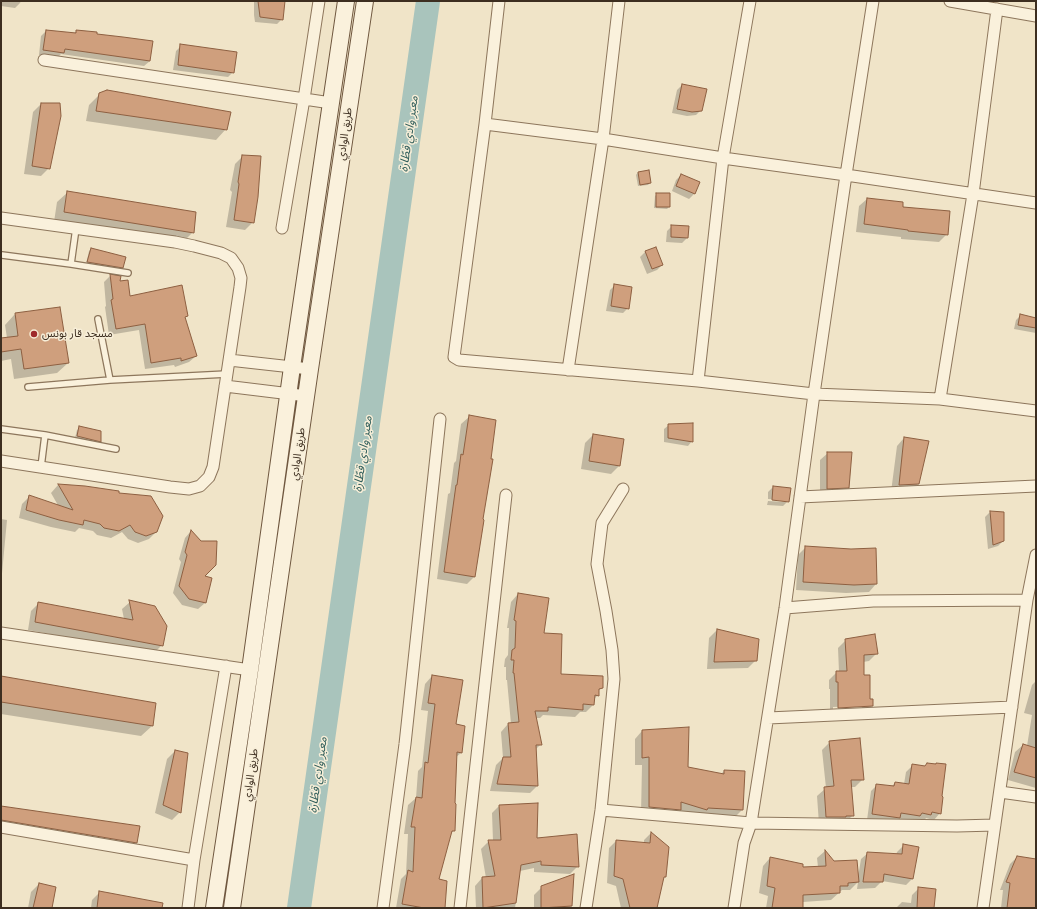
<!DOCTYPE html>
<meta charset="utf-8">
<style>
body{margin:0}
#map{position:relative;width:1037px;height:909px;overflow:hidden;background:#f0e4c8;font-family:"Roboto Serif",serif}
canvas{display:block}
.frame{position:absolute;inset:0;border:2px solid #3d2e20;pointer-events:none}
</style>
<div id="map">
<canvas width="1037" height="909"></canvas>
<div class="frame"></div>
</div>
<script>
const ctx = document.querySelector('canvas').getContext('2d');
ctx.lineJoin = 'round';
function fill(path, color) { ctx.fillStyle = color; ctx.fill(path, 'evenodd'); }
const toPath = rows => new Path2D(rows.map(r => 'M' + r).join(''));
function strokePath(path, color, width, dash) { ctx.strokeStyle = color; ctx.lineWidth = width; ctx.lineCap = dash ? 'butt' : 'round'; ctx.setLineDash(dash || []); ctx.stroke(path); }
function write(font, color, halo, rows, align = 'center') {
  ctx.font = font + ' "Roboto Serif","Noto Sans Arabic",serif'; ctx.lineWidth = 3; ctx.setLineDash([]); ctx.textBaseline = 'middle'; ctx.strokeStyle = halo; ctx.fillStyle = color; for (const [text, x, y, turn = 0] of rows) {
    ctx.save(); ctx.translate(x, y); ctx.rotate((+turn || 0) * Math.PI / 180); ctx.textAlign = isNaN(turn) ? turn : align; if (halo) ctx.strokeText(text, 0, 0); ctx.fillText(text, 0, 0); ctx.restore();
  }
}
fill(toPath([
 [1,1,21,1,20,3,15,8,1,6],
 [254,1,284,1,282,19,277,24,255,22,254,15],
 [46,31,73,34,77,31,96,34,150,61,144,66,61,54,58,57,39,55,41,36],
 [181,46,233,72,228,77,173,70,176,51],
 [682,85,701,110,696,115,687,116,672,113,677,90],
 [100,94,226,129,216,140,86,121,89,105],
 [41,104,49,168,41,176,24,174,33,112],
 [243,156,253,222,245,230,226,227,232,192,230,190,235,164],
 [638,172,650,183,648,185,638,186,636,175],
 [681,175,694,194,689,199,672,191,676,180],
 [68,192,193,232,182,243,54,222,57,202],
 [657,194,669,207,667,209,654,208,655,196],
 [867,199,902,208,947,234,939,242,901,239,901,237,856,232,859,206],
 [672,226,688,227,687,238,682,243,666,242,667,231],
 [656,248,662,265,657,270,647,274,640,257,645,252],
 [91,249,122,267,120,270,86,264,89,251],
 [110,276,118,282,129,297,187,316,184,318,196,356,189,362,175,367,174,365,145,369,139,330,109,335,105,307,106,306,104,282],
 [615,285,628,308,623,313,606,311,610,290],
 [15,314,68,363,57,373,14,379,11,359,1,361,1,339,7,338,5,325],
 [1021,315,1036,319,1036,333,1014,329,1016,320],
 [469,417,475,576,467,584,437,579,448,494,450,493,454,463,456,461,461,424],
 [669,425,692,441,688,446,664,442,664,429],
 [80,428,100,441,98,443,75,438,77,430],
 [593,435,623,440,619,466,611,474,581,469,585,443],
 [904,438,918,484,910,492,891,492,897,446],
 [828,453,848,487,840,495,820,496,820,460],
 [58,485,85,487,157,531,149,539,138,543,128,539,122,532,111,538,97,535,93,531,79,528,75,532,51,527,19,518,22,504,30,496,59,507,51,493],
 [773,487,788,501,783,506,767,505,768,501,785,502,785,500,768,499,768,492],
 [990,512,1003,541,998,546,988,549,985,517],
 [1,519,7,520,1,584],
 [191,531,203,577,211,579,205,603,198,609,182,605,173,593,181,562,179,559,185,538],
 [806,547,851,550,875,549,876,584,869,592,846,593,796,590,798,555],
 [518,594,543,634,560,675,602,687,598,691,598,695,594,699,594,704,586,712,580,712,575,717,543,715,540,718,535,718,541,744,535,750,537,786,530,793,490,791,496,765,503,758,501,732,508,724,511,724,507,680,506,680,506,667,504,667,505,659,508,655,509,628,507,628,511,602],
 [130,602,162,645,154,653,28,630,31,611,39,603,124,619,122,609],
 [717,630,756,660,748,668,707,669,709,638],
 [846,640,877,653,869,661,863,662,863,676,869,700,872,706,864,714,830,715,830,689,829,689,829,680,837,672,839,672,838,648],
 [862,706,862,708,833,709,833,707],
 [432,676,455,725,461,753,456,757,454,830,451,833,437,879,444,908,396,908,401,879,406,874,408,834,404,834,408,805,416,798,418,771,422,767,428,711,421,710,425,684],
 [1,677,152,726,141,736,1,714],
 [1036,681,1036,788,1008,780,1015,752,1023,745,1027,746,1032,715,1024,713,1032,685],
 [642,731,687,768,721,774,724,771,742,810,734,818,641,814,642,765,635,765,635,739],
 [830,742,863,779,855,787,851,787,853,815,845,823,819,824,817,796,826,788,822,750],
 [175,751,180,812,172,820,155,813,167,759],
 [912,766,924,767,940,813,934,820,926,818,924,821,916,819,913,822,898,819,893,824,867,820,871,791,877,785,891,787,895,783,904,784,906,772],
 [500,805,536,839,578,866,570,874,534,872,534,868,520,871,515,908,476,908,475,886,482,878,486,878,481,849,489,841,493,841,492,813],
 [1,807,137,843,126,853,1,832],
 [651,833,668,847,665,876,663,878,656,908,621,908,616,886,607,883,609,848,616,841,644,844,644,840],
 [904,845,913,878,906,885,882,881,875,888,857,889,858,882,850,890,842,890,831,900,803,902,802,908,766,908,768,896,759,893,763,866,770,858,802,868,818,867,817,858,825,851,833,862,858,877,861,859,868,853,896,855,897,852],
 [1017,857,1036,860,1036,908,1001,908,1003,890,1000,890,1010,864],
 [39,884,51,908,28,908,31,892],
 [542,887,571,906,569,908,534,908,534,895],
 [919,888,933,908,896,908,902,902,911,903,912,895],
 [100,892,156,908,91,908,92,900]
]), '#0003');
strokePath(toPath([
 [299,908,428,1]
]), '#a9c4bc', 24);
const building = toPath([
 [258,1,285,1,283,20,260,17,258,1],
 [46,30,76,33,76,30,97,32,97,34,123,37,153,41,150,61,65,49,64,53,43,50,46,30],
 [180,44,237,52,234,73,178,65,180,44],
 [682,84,707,89,702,111,692,112,677,109,682,84],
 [107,90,231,112,227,130,96,111,99,93,107,90],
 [41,103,60,103,61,116,50,169,32,166,41,103],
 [242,155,261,156,258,197,254,223,234,220,239,184,238,182,242,155],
 [649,170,651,183,640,185,638,172,649,170],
 [681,174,700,182,695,194,676,186,681,174],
 [67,191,196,212,194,233,64,212,67,191],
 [656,193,670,193,670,207,656,207,656,193],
 [867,198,903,202,903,207,950,211,948,235,908,231,908,230,864,224,867,198],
 [671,225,689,226,688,238,671,237,671,225],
 [656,247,663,265,652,269,645,251,656,247],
 [91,248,126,257,123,268,87,262,91,248],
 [110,274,121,276,120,281,128,280,130,296,182,285,188,316,185,317,197,356,181,361,181,358,151,363,145,324,116,329,111,300,113,299,110,274],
 [614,284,632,287,629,309,611,306,614,284],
 [60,307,69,363,24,369,21,349,1,352,1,338,18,336,15,313,60,307],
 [1020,314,1036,318,1036,328,1018,325,1020,314],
 [469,415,496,420,491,459,493,459,483,519,484,520,475,577,444,572,456,485,457,485,461,454,463,455,469,415],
 [693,423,693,442,668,438,668,424,693,423],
 [79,426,101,431,101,442,77,436,79,426],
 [593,434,624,439,620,466,589,461,593,434],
 [904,437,929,441,919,484,899,485,904,437],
 [827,452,852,452,849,488,827,489,827,452],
 [58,484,85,486,119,491,119,493,151,496,163,516,157,532,146,536,135,532,130,525,119,531,104,528,100,524,84,520,83,525,59,520,26,510,29,495,73,510,58,484],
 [773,486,791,488,789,502,772,500,773,486],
 [990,511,1004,512,1004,541,993,545,990,511],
 [191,530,201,541,217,541,216,565,205,576,212,578,206,603,189,599,179,586,187,555,185,552,191,530],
 [805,546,851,549,876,548,877,584,854,585,803,582,805,546],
 [518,593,549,598,544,633,562,634,561,674,603,676,603,688,599,689,599,696,595,695,594,705,583,704,583,710,548,707,548,711,535,711,542,745,536,745,538,786,497,784,503,757,511,757,508,723,519,722,514,673,513,673,514,660,511,660,512,650,515,648,516,621,514,620,518,593],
 [129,600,155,606,167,626,163,646,35,622,38,602,133,620,129,600],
 [717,629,759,639,757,661,714,662,717,629],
 [875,634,878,654,864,655,864,675,870,675,870,699,873,699,873,706,838,708,838,682,836,682,836,671,847,671,845,639,875,634],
 [432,675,463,680,456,724,465,726,462,753,457,752,455,803,456,804,455,831,452,831,439,879,447,881,445,908,424,908,402,904,408,870,413,872,415,827,411,827,416,797,422,798,425,762,428,763,435,704,428,703,432,675],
 [1,676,156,703,153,726,1,702,1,676],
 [689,727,688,767,724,774,724,770,745,771,743,810,708,808,707,810,681,802,681,810,649,807,649,757,642,758,642,730,689,727],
 [860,738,864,780,851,780,854,816,846,816,846,817,826,817,824,787,834,786,829,741,860,738],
 [1023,744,1036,748,1036,778,1014,772,1023,744],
 [175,750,188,753,181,813,163,805,175,750],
 [927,763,936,764,936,763,946,764,942,796,943,797,941,814,932,812,931,815,922,813,920,816,901,813,900,818,872,814,876,784,894,786,895,782,909,784,912,764,925,766,927,763],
 [538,803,537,838,577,834,579,867,541,865,541,861,521,865,516,903,483,908,482,877,495,876,488,840,501,840,499,805,538,803],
 [1,806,140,826,137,843,1,820,1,806],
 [651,832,669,847,666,877,664,877,657,908,630,908,623,879,614,876,616,840,650,843,651,832],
 [903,844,919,847,913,879,884,874,883,882,863,882,867,852,902,854,903,844],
 [825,850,834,861,857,860,859,882,848,883,848,886,840,886,840,893,803,895,803,908,772,908,775,888,767,886,770,857,803,864,803,867,826,866,825,850],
 [1017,856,1036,859,1036,908,1007,908,1010,883,1006,882,1017,856],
 [574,874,572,906,541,908,541,886,574,874],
 [39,883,56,887,52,908,33,908,39,883],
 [918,887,936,889,934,908,917,908,918,887],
 [99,891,163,903,162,908,97,908,99,891]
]);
fill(building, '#cf9f7d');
strokePath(building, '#8d5f41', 1);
const lane = toPath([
 [2,255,71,264,128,273],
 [71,264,76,228],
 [98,319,110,380],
 [28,387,110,380,227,374],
 [1,429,45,435,116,449],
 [41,467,45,435]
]);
const street = toPath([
 [499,1,485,124,454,357,459,360,698,381,814,394,940,399,1036,411],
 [950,1,1036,16],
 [44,60,331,103],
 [485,124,603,139,723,158,846,175,1036,203],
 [1,218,175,242,194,246,221,253,231,258,238,268,241,278,240,287,213,467,209,477,200,486,189,489,170,487,1,461],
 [282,228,304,99,319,1],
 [229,360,310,369],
 [568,370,603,139,619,1],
 [698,381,723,158,750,1],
 [225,386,307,396],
 [940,399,973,194,997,9],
 [800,497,1036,486],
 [785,608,873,601,1027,600],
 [1,633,250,670],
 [768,718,1012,707],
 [1000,792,1036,797],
 [601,810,751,823,957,826,995,825],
 [1,827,194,860],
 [188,908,194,860,226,666],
 [383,908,405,744,440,419],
 [460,908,506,495],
 [586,908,601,810,614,679,612,650,606,611,597,564,602,523,623,489],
 [734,908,744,843,751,823,785,608,814,394,846,175,873,1],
 [983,908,1027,600,1036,555]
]);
const secondary = toPath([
 [214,908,250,670,292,367,346,1],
 [232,908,310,369,365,1]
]);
strokePath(lane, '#8d765c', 8);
strokePath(street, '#8d765c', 13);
strokePath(secondary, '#6f573f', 18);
strokePath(lane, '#faf1dc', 5.5);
strokePath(street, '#faf1dc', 11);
strokePath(secondary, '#faf1dc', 16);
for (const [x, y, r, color] of [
 [34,334,4,"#9e2a2b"]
]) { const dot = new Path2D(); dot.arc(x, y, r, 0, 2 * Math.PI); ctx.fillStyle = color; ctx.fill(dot); strokePath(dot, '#f7eed8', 1.5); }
write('11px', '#3d2e20', '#f7eed8', [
 ["طريق الوادي",345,134,-82],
 ["طريق الوادي",298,454,-82],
 ["طريق الوادي",251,775,-82]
]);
write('11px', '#3d2e20', '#f7eed8', [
 ["مسجد قار بونس",42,334]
], 'left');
write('italic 12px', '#2f5d5a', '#f7eed8', [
 ["معبر وادي قطّارة",409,134,-82],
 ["معبر وادي قطّارة",363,454,-82],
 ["معبر وادي قطّارة",318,775,-82]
]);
</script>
